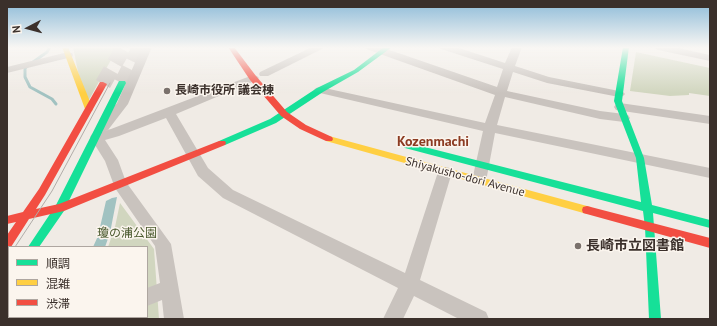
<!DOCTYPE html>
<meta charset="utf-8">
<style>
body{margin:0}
#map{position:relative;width:717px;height:326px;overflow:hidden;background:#f0ebe5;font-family:"PT Sans","Noto Sans JP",sans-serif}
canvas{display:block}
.frame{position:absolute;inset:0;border:8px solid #3b302b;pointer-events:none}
.legend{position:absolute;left:8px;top:246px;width:140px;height:72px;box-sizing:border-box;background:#fbf5ee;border:1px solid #aea6a0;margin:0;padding:5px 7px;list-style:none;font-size:12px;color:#3b302b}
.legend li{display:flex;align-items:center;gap:8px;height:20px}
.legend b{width:20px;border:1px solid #aea6a0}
.north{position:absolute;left:8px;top:8px;width:40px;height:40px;-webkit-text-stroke:3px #fbf5ee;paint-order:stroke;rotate:264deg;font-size:11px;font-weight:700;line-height:16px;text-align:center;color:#3b302b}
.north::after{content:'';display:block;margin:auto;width:14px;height:18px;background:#3b302b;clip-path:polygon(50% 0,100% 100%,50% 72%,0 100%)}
</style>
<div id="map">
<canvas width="717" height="326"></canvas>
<div class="frame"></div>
<ul class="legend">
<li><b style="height:5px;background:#16e098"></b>順調</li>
<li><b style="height:5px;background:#ffcf43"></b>混雑</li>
<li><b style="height:5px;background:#f24e42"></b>渋滞</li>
</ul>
<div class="north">N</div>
</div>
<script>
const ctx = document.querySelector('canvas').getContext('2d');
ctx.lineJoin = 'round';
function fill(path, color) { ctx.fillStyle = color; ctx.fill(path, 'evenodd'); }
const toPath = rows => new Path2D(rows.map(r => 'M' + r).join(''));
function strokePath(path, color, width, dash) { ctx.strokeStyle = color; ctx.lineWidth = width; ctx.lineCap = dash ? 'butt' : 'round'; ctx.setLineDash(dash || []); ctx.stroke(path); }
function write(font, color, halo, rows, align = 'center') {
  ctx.font = font + ' "PT Sans","Noto Sans JP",sans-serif'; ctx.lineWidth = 3; ctx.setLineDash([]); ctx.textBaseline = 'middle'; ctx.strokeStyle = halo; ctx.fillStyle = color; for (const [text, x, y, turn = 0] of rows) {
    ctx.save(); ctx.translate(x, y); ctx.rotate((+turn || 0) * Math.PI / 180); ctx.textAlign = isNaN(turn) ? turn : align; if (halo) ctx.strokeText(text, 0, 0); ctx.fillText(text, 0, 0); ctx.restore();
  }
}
fill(toPath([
 [73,47,115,47,117,49,85,107],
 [636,52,710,68,710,96,689,93,689,95,670,96,630,91],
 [120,203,154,249,159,319,66,319,67,317,147,317,147,247,108,247,115,227]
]), '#d1d6bf');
fill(toPath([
 [117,197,110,233,105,247,93,247,98,236,106,201,112,198]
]), '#a1c2c1');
strokePath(toPath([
 [50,47,47,52,25,68,25,77,30,87,52,99,56,104]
]), '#a1c2c1', 3);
strokePath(toPath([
 [122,83,140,47],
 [103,84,124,47]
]), '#ccc6c0', 16, [16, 8]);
fill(toPath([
 [142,47,152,47,128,104,108,130,103,131,98,130,97,127,98,124,117,103,142,47],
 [312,47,326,47,268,76,260,76,259,74,260,72,312,47],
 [365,47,381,47,497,87,503,69,441,49,440,47,456,47,505,63,512,47,522,47,515,66,549,77,619,91,623,92,625,94,623,96,619,97,547,83,513,72,507,91,600,111,624,114,628,115,630,118,628,121,624,122,600,119,505,97,497,125,710,168,710,178,495,133,487,176,485,180,480,181,475,180,473,176,483,131,320,93,316,92,314,90,316,88,320,87,485,123,495,95,366,49,365,47],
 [653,47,674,47,710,55,710,61,658,50,653,47],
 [68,52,72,53,73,55,72,57,7,73,7,67,68,52],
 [253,75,257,76,259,78,257,80,176,114,208,168,233,190,405,273,438,172,440,168,445,167,450,168,452,172,420,280,486,312,489,319,459,319,414,296,403,319,383,319,398,288,223,198,198,176,166,118,119,136,105,140,118,160,126,182,171,244,184,319,164,319,162,300,147,306,147,288,160,283,155,246,115,188,105,161,90,137,92,134,111,129,253,75],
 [620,103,710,116,710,124,616,110,614,107,616,104,620,103],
 [82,317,106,317,105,319,81,319,82,317]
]), '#c9c3be');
fill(toPath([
 [384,47,392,47,358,72,323,92,276,123,225,145,219,145,218,143,219,141,270,119,317,88,354,70,384,47],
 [623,47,629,47,622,101,644,158,652,205,710,220,710,228,653,213,661,319,649,319,645,227,643,211,405,148,401,145,405,142,641,202,636,158,614,101,623,47],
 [119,81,125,81,126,83,64,211,39,247,28,247,56,205,119,81],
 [7,275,9,275,9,287,7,287,7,275]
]), '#16e098');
fill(toPath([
 [62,47,68,47,93,109,92,111,86,111,85,109,62,47],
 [329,136,587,206,591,207,592,210,591,213,587,214,326,141,325,139,329,136]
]), '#ffcf43');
fill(toPath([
 [228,47,234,47,256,76,287,112,306,125,332,137,333,139,332,141,326,141,300,129,281,116,250,80,228,47],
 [100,82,103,82,107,84,45,195,36,209,59,204,219,141,225,141,226,143,225,145,64,211,29,219,11,247,7,249,7,235,16,222,7,224,7,216,23,212,39,189,100,82],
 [587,206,710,238,710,248,583,213,582,210,583,207,587,206]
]), '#f24e42');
strokePath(toPath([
 [15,247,52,191,110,83],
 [7,258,9,255],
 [7,267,9,265]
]), '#b1aca8', 1);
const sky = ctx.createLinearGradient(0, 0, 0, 93);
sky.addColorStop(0, '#8bbad8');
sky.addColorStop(0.51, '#f8f6f3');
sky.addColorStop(1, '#f8f6f300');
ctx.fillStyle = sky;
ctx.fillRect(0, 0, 717, 93);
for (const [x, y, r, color] of [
 [167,91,4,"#7a716c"],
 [578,246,4,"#7a716c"]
]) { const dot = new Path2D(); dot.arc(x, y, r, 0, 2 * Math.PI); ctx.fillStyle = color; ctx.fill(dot); strokePath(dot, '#fbf5ee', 1.5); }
write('bold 12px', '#3b302b', '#fbf5ee', [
 ["長崎市役所 議会棟",175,91]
], 'left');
write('12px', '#3b302b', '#fbf5ee', [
 ["Shiyakusho-dori Avenue",465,177,15]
]);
write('12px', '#4a5a2e', '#fbf5ee', [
 ["瓊の浦公園",127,234]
]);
write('bold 14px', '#8c3b22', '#fbf5ee', [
 ["Kozenmachi",433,142]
]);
write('bold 14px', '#3b302b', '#fbf5ee', [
 ["長崎市立図書館",586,246]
], 'left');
</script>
